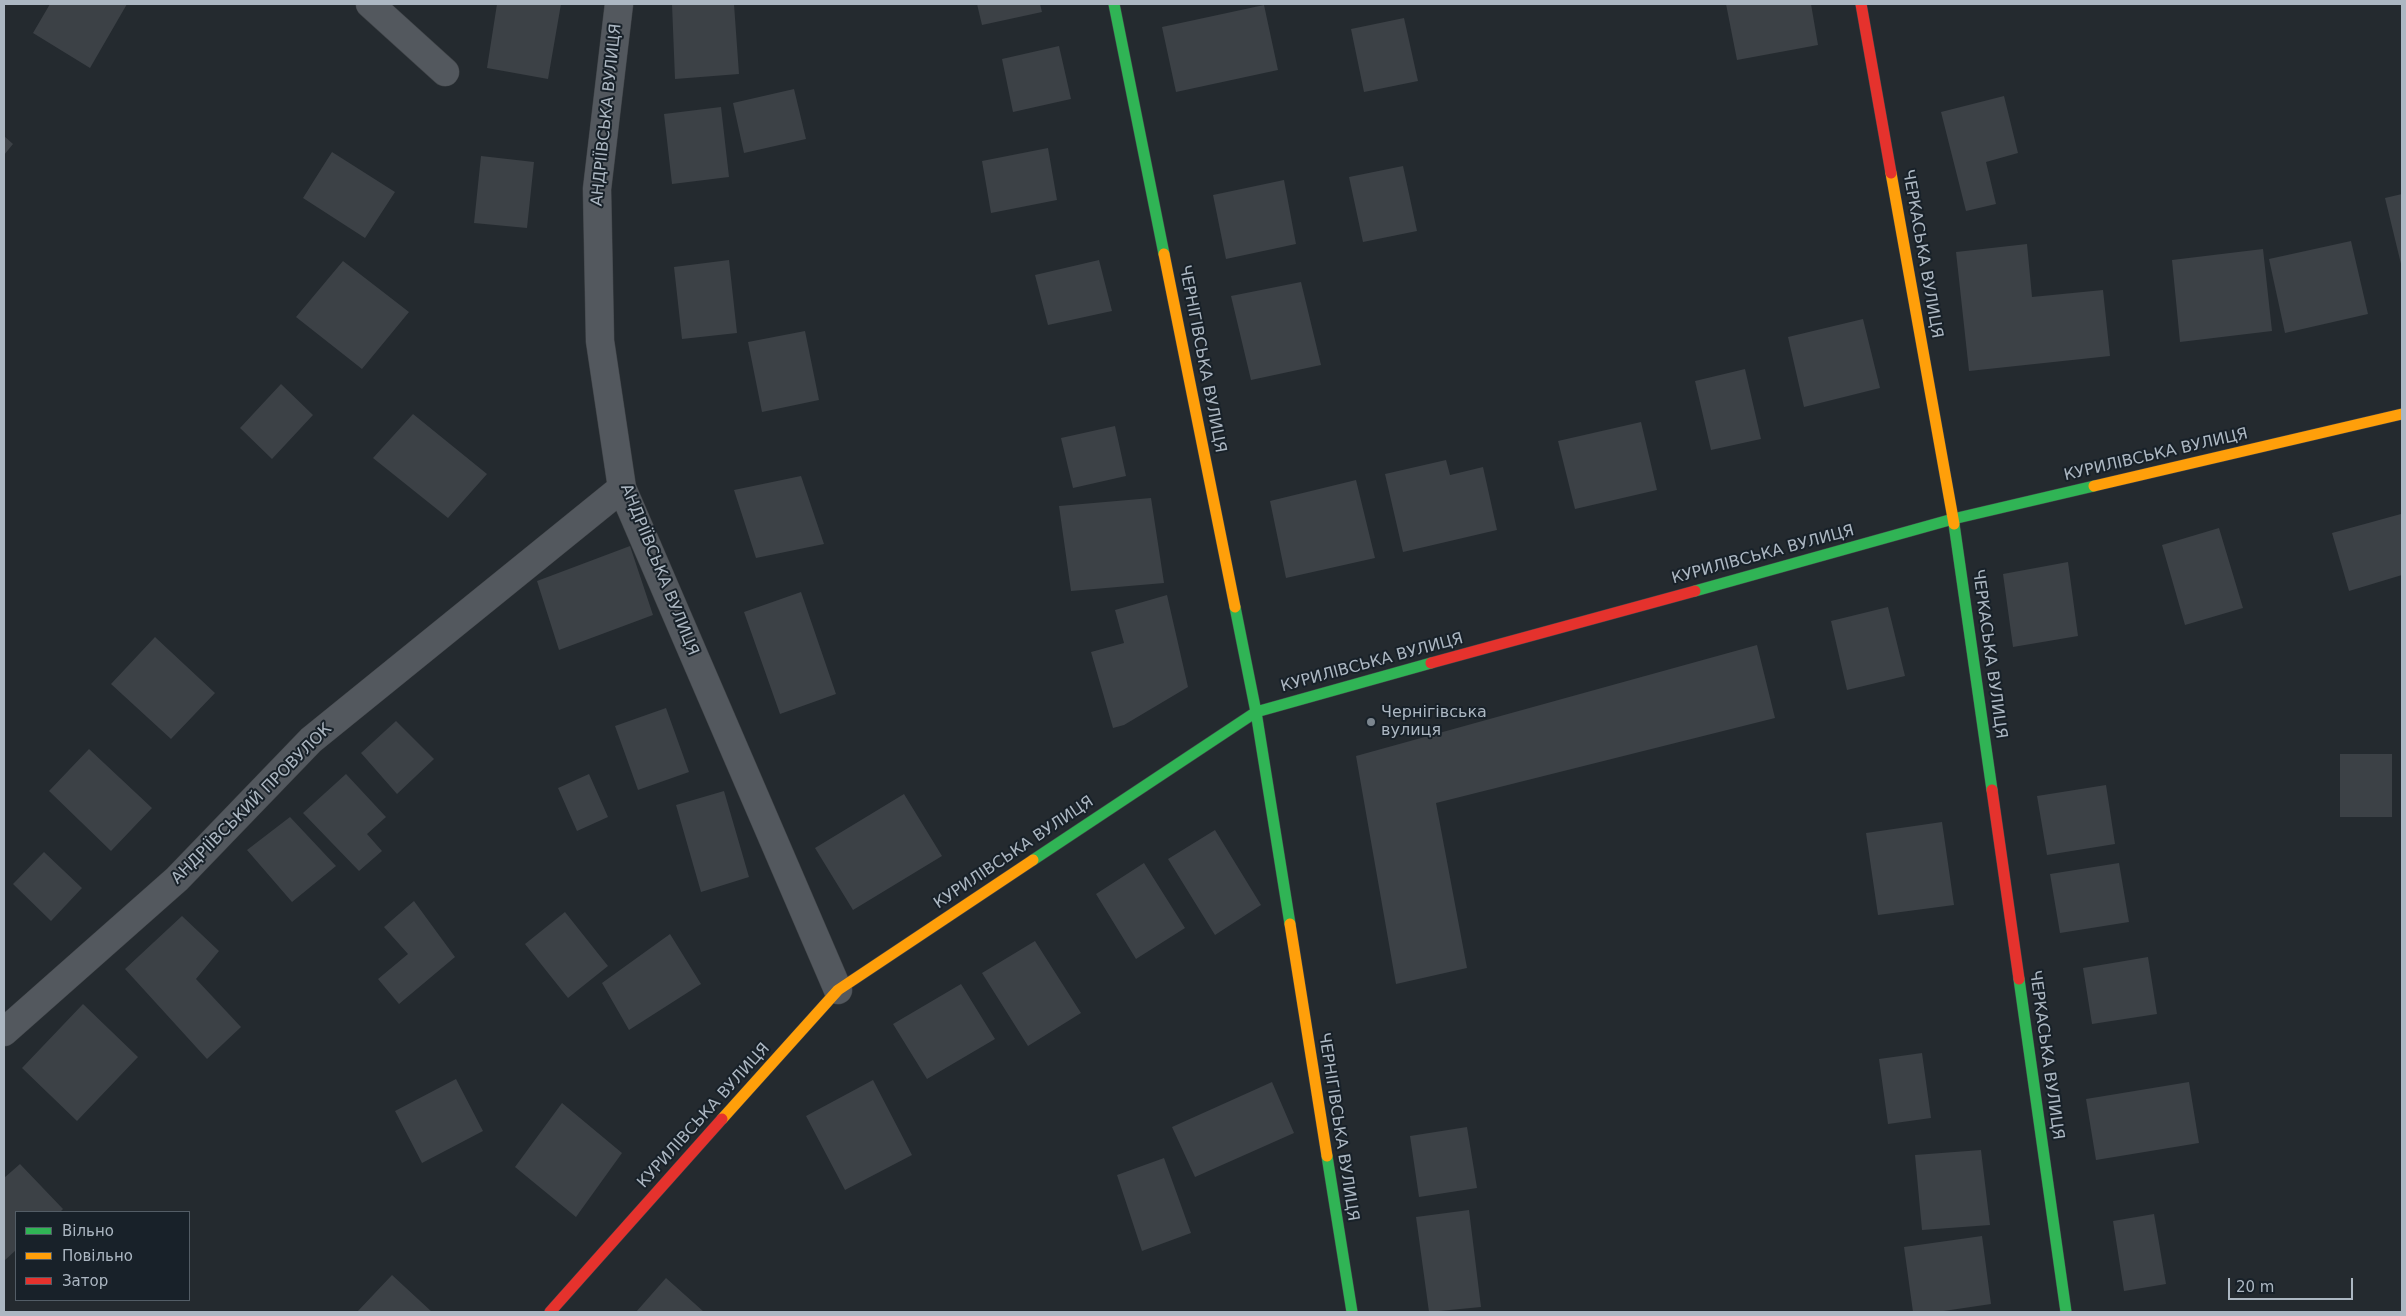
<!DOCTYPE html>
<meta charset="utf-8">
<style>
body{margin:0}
#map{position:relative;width:2406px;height:1316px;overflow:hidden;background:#242a2f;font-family:"DejaVu Sans",sans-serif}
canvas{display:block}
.frame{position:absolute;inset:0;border:5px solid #acb7c2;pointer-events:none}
.legend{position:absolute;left:15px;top:1211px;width:175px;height:90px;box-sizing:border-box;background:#182129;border:1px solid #535d66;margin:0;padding:6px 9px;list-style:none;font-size:15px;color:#acb7c2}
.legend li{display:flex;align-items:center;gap:10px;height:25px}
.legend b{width:25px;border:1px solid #535d66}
.scale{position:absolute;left:2228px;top:1278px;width:125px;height:22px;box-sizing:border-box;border:2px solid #acb7c2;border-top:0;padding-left:6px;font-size:15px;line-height:18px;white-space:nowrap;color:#acb7c2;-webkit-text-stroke:4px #182129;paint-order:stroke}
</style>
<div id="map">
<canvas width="2406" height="1316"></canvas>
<div class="frame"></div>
<ul class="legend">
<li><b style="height:6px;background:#30b455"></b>Вільно</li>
<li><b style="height:6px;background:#ff9f0a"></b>Повільно</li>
<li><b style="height:6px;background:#e5322d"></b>Затор</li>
</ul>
<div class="scale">20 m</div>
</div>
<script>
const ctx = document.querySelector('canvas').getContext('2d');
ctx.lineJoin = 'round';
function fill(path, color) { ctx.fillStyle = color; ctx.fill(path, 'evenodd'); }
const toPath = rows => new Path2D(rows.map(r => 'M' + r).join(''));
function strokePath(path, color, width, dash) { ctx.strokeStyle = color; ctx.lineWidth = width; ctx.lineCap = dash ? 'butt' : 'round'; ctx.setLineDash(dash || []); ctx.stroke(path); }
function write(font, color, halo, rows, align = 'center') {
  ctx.font = font + ' "DejaVu Sans",sans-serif'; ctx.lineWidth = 4; ctx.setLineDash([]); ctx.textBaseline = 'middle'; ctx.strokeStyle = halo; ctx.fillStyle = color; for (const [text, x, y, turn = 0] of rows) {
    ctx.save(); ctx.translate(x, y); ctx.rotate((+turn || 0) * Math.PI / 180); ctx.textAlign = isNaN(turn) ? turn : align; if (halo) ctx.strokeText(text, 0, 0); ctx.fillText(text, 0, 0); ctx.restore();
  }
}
fill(toPath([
 [50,4,127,4,90,68,33,33],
 [497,4,561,4,548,79,487,68],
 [672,4,734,4,739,74,675,79],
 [977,4,1040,4,1042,12,982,25],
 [1726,4,1811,4,1818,45,1737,60],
 [1264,5,1278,70,1176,92,1162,27],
 [1404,18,1418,81,1364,92,1351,29],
 [1059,46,1071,99,1013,112,1002,59],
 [794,89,806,139,744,153,733,103],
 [2004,96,2018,153,1986,162,1996,204,1966,211,1941,112],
 [721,107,729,177,672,184,664,114],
 [4,136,13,144,4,155],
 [1048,148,1057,200,991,213,982,161],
 [332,152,395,192,365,238,303,198],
 [481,156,534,162,527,228,474,223],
 [1403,166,1417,231,1363,242,1349,177],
 [1284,180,1296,244,1226,259,1213,195],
 [2402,194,2402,268,2385,198],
 [2351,241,2368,314,2285,333,2269,259],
 [2027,244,2032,297,2103,290,2110,356,1969,371,1956,252],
 [2263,249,2272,331,2180,342,2172,260],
 [729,260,737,333,682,339,674,267],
 [1099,260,1112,311,1048,325,1035,275],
 [343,261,409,312,362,369,296,317],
 [1301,282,1321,365,1251,380,1231,296],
 [1863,319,1880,388,1804,407,1788,337],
 [805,331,819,400,762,412,748,342],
 [1745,369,1761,439,1711,450,1695,381],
 [281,384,313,415,272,459,240,428],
 [413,414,487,474,448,518,373,458],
 [1641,422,1657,490,1575,509,1558,441],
 [1115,426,1126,476,1073,488,1061,438],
 [1446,460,1450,475,1483,467,1497,530,1403,552,1385,474],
 [801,476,824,544,756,558,734,490],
 [1356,480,1375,558,1286,578,1270,501],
 [1151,498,1164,583,1071,591,1059,506],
 [2401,514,2402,575,2349,591,2332,533],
 [2219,528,2243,608,2185,625,2162,545],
 [630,546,653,615,559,650,537,581],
 [2068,562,2078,636,2013,647,2003,574],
 [801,592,836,694,780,714,744,612],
 [1167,595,1188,687,1124,725,1113,728,1091,652,1124,643,1115,610],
 [1888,607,1905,676,1847,690,1831,621],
 [155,637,215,693,171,739,111,684],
 [1757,645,1775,718,1436,803,1467,968,1396,984,1356,756],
 [666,708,689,772,638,790,615,726],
 [396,721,434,759,397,794,361,753],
 [89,749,152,808,111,851,49,791],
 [2340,754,2392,754,2392,817,2340,817],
 [346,774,386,817,367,834,382,851,359,871,303,813],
 [589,774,608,817,577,831,558,788],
 [2106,785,2115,844,2047,855,2037,796],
 [724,791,749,877,701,892,676,805],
 [904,794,942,856,853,910,815,848],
 [290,817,336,866,292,902,247,850],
 [1942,822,1954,905,1878,915,1866,833],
 [1215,830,1261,905,1215,935,1168,859],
 [44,852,82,888,51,921,13,884],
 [1144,863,1185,928,1136,959,1096,894],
 [2119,863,2129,922,2060,933,2050,874],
 [414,901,455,957,399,1004,378,979,408,954,384,927],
 [565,912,608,966,568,998,525,944],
 [182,916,219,951,196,979,241,1027,207,1059,125,969],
 [670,934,701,984,629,1030,602,983],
 [1035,941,1081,1013,1028,1046,982,973],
 [2148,957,2157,1014,2092,1024,2083,968],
 [961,984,995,1039,927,1079,893,1024],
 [83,1004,138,1057,77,1121,22,1068],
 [1922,1053,1931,1118,1888,1124,1879,1059],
 [456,1079,483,1131,422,1163,395,1111],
 [873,1080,912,1155,845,1190,806,1116],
 [1272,1082,1294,1133,1195,1177,1172,1127],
 [2189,1082,2199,1143,2096,1160,2086,1099],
 [562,1103,622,1153,576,1217,515,1167],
 [1467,1127,1477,1188,1419,1197,1410,1136],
 [1981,1150,1990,1225,1922,1230,1915,1155],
 [1164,1158,1191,1233,1142,1251,1117,1175],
 [20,1164,63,1209,60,1212,16,1212,16,1250,4,1261,4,1178],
 [1469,1210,1481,1307,1429,1312,1416,1217],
 [2154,1214,2166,1284,2124,1291,2113,1221],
 [1982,1236,1991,1304,1937,1312,1913,1312,1904,1247],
 [392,1275,432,1312,357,1312],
 [666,1278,704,1312,636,1312]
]), '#3c4146');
const street = toPath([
 [370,4,445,72],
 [619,4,597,189,600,341,622,488,838,990],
 [4,1032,177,879,311,740,622,488]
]);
const fast = toPath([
 [1114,4,1164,254],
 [1954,524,1992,790],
 [1695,591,1953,519,2094,486],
 [1235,607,1256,712,1290,924],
 [1033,860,1256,712,1431,663],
 [2019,979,2066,1312],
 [1327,1156,1352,1312]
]);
const slow = toPath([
 [1891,173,1954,524],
 [1164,254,1235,607],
 [2094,486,2402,414],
 [1290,924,1327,1156],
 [722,1119,838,990,1033,860]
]);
const jam = toPath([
 [1861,4,1891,173],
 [1431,663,1695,591],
 [1992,790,2019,979],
 [550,1312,722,1119]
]);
strokePath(street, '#404448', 29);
strokePath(fast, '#404448', 12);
strokePath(slow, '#404448', 12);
strokePath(jam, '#404448', 12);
strokePath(street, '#53585e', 28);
strokePath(fast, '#30b455', 11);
strokePath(slow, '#ff9f0a', 11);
strokePath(jam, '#e5322d', 11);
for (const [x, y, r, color] of [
 [1371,722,5,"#7c868f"]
]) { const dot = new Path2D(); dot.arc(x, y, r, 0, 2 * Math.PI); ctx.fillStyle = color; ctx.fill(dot); strokePath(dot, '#182129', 2); }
write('16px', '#acb7c2', '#182129', [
 ["АНДРІЇВСЬКА ВУЛИЦЯ",607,115,-84],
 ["ЧЕРКАСЬКА ВУЛИЦЯ",1922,254,80],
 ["ЧЕРНІГІВСЬКА ВУЛИЦЯ",1202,359,79],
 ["КУРИЛІВСЬКА ВУЛИЦЯ",2156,455,-13],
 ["КУРИЛІВСЬКА ВУЛИЦЯ",1763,555,-15],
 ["АНДРІЇВСЬКА ВУЛИЦЯ",659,570,68],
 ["ЧЕРКАСЬКА ВУЛИЦЯ",1989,654,82],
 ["КУРИЛІВСЬКА ВУЛИЦЯ",1372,663,-15],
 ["АНДРІЇВСЬКИЙ ПРОВУЛОК",252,804,-45],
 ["КУРИЛІВСЬКА ВУЛИЦЯ",1014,853,-34],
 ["ЧЕРКАСЬКА ВУЛИЦЯ",2046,1055,82],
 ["КУРИЛІВСЬКА ВУЛИЦЯ",704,1116,-48],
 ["ЧЕРНІГІВСЬКА ВУЛИЦЯ",1338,1127,81]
]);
write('16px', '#acb7c2', '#182129', [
 ["Чернігівська",1381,713],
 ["вулиця",1381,731]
], 'left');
</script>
